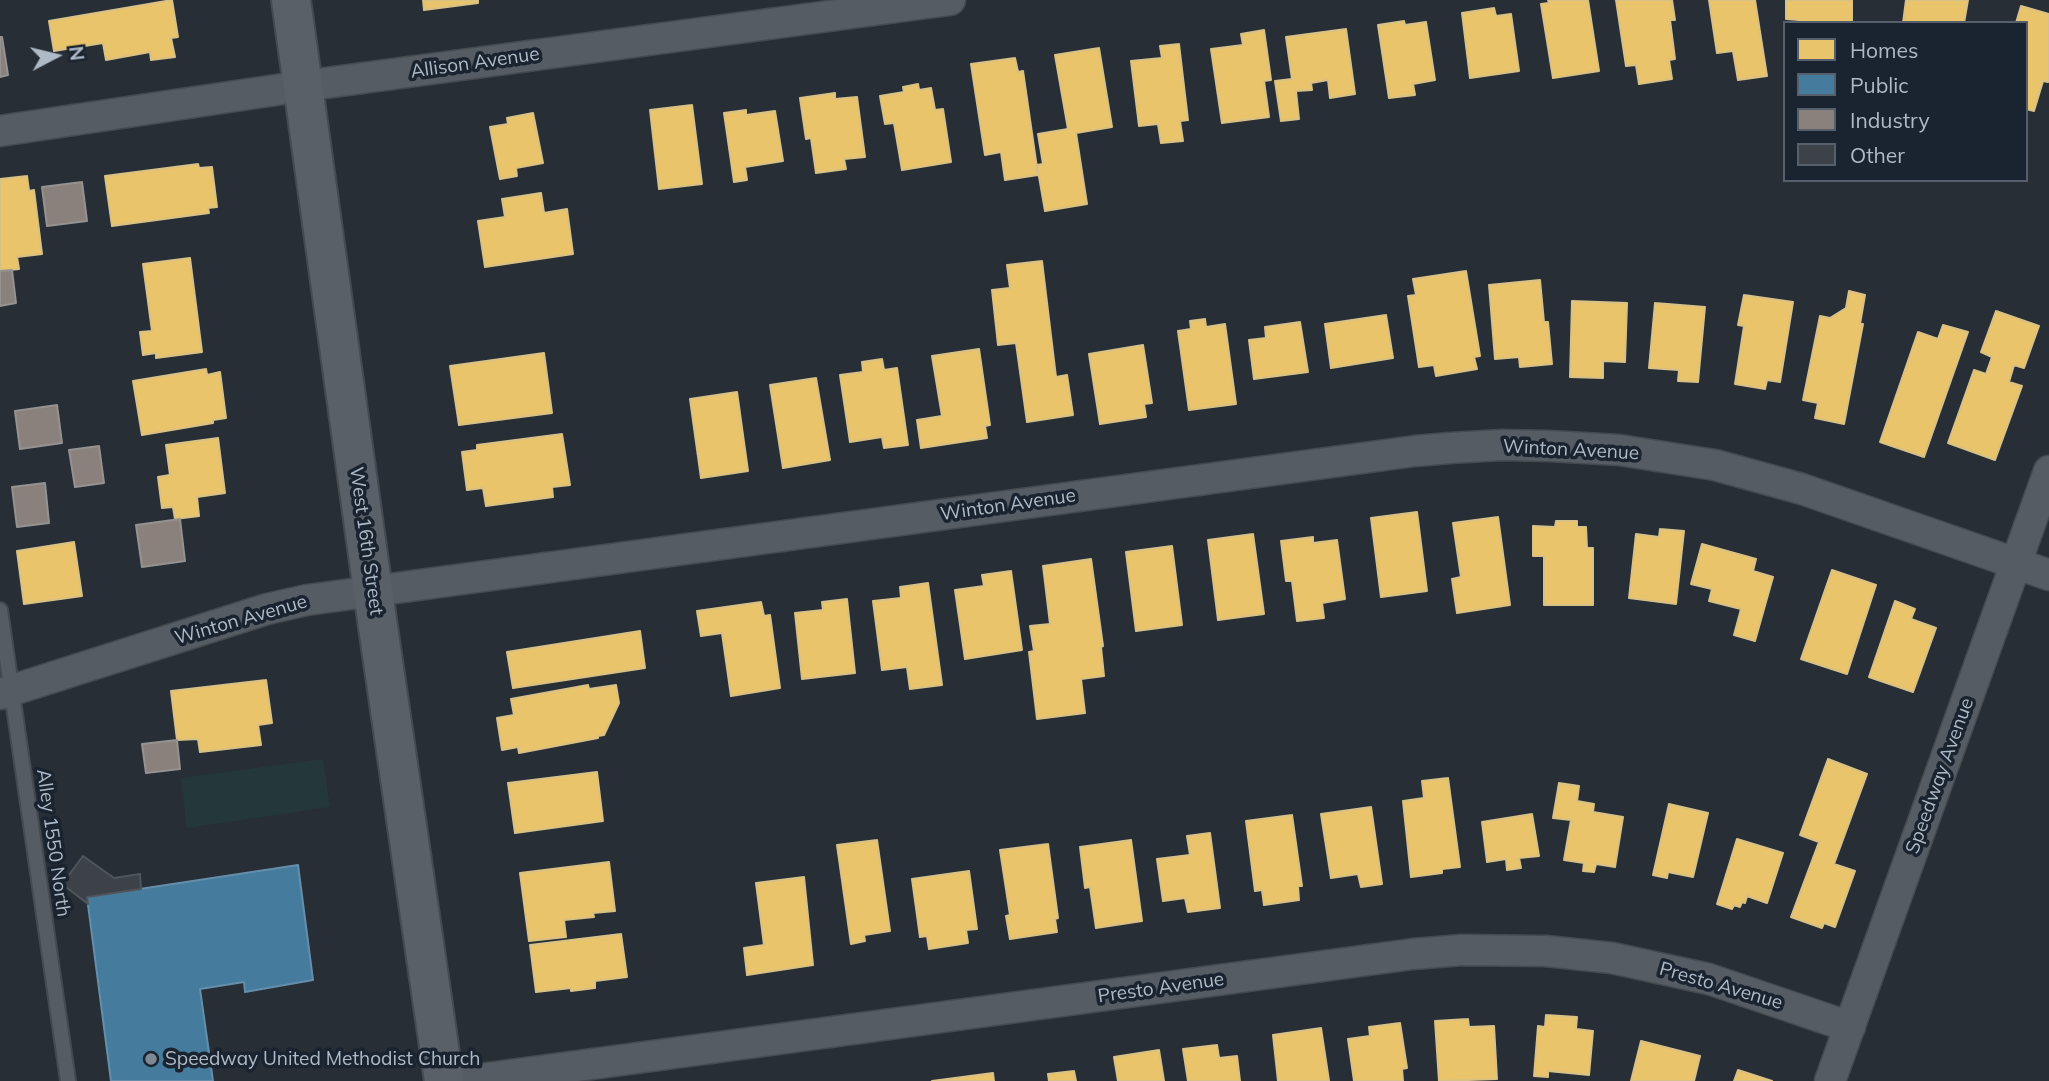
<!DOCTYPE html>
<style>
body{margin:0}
#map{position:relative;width:2049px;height:1081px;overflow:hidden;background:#272e35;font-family:Mulish,sans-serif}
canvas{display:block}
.legend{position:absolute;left:1783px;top:21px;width:245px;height:161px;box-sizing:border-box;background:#1a2430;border:2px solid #56606c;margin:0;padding:9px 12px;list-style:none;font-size:21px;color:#afbac7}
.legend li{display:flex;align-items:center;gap:14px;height:35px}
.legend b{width:35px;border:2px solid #56606c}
.north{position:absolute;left:21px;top:21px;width:70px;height:70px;-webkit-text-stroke:5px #1a2430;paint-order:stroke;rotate:83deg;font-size:19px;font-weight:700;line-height:28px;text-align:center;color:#afbac7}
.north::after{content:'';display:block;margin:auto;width:24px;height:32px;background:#afbac7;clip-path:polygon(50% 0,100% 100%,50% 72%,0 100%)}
</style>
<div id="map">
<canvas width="2049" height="1081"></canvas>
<ul class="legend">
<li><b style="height:19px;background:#e9c46a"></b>Homes</li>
<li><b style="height:19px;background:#457b9d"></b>Public</li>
<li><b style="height:19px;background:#8a817c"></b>Industry</li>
<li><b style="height:19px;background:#3c4248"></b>Other</li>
</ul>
<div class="north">N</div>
</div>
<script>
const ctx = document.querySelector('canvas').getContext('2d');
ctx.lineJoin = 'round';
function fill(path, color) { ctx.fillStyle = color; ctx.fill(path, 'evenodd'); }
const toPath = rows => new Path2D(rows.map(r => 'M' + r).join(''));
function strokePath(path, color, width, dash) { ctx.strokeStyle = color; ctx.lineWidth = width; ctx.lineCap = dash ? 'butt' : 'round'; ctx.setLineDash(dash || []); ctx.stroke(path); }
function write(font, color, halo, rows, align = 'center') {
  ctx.font = font + ' Mulish,sans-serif'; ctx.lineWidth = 7; ctx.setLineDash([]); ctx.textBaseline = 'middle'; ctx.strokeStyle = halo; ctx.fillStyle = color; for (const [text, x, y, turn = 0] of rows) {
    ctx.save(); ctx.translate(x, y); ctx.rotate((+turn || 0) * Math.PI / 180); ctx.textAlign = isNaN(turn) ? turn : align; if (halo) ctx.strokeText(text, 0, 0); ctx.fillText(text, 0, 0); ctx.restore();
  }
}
fill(toPath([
 [323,759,330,807,187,828,181,778]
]), '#24383b');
const homes = toPath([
 [172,0,178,37,171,38,175,57,151,60,150,52,106,60,103,43,54,51,49,21,172,0],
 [423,0,478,0,478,3,424,10,423,0],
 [1548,0,1588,0,1599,71,1553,78,1541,4,1549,3,1548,0],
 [1616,0,1672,0,1675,20,1670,20,1675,59,1669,60,1672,79,1639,84,1636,65,1626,66,1616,0],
 [1709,0,1755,0,1767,76,1738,80,1733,51,1717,53,1709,0],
 [1786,0,1852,0,1852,23,1799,23,1799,20,1786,19,1786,0],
 [1906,0,1968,0,1964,23,1903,23,1906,0],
 [2021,6,2049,14,2049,80,2048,82,2043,81,2034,111,2026,109,2026,23,2016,23,2021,6],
 [1494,8,1496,16,1511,14,1519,71,1470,78,1462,13,1494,8],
 [1404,21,1405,25,1426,22,1435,80,1413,84,1415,95,1389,98,1378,25,1404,21],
 [1346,29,1355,94,1330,98,1328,80,1311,83,1312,90,1296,91,1299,119,1281,121,1275,81,1292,79,1286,37,1346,29],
 [1264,30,1271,80,1264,81,1269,117,1222,123,1211,49,1243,45,1241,34,1264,30],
 [1179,44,1188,120,1180,121,1183,141,1161,143,1158,124,1139,126,1131,61,1162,58,1160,46,1179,44],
 [1099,48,1112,127,1076,133,1087,204,1045,211,1037,165,1043,164,1038,134,1068,129,1055,55,1099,48],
 [1015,58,1018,72,1023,71,1038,175,1005,180,1001,152,985,155,971,64,1015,58],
 [918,84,919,90,931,88,935,110,943,109,951,162,902,170,894,123,885,124,880,96,904,92,903,87,918,84],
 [835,93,835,99,857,97,865,157,844,159,846,169,816,173,811,138,806,139,800,98,835,93],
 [692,105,702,184,659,189,650,110,692,105],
 [746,110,746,115,775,111,783,161,745,167,747,180,734,182,724,113,746,110],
 [533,113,543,163,516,168,517,176,500,179,490,127,508,124,507,118,533,113],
 [198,164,199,168,212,167,217,207,208,208,209,213,112,226,105,176,198,164],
 [27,176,29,191,34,190,42,254,17,257,19,269,0,271,0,179,27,176],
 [541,193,544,213,567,209,573,254,485,267,478,221,505,217,502,199,541,193],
 [190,258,202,352,156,358,156,353,143,355,140,332,152,331,143,264,190,258],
 [1042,261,1056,377,1067,375,1073,415,1027,422,1016,343,998,345,992,290,1010,288,1007,265,1042,261],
 [1466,271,1480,356,1474,357,1477,369,1436,376,1434,365,1419,367,1408,296,1416,295,1413,279,1466,271],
 [1540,280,1544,322,1548,322,1552,364,1520,367,1519,357,1495,359,1489,285,1540,280],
 [1849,291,1865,295,1860,324,1863,324,1844,424,1815,418,1818,403,1803,400,1820,316,1830,318,1846,308,1849,291],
 [1744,295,1793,302,1780,382,1767,380,1765,389,1735,384,1744,326,1738,325,1744,295],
 [1572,301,1627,303,1625,362,1603,361,1603,378,1570,377,1572,301],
 [1655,303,1705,307,1698,382,1678,381,1679,370,1649,368,1655,303],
 [1996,311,2039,326,2024,368,2014,365,2009,382,2022,386,1995,460,1948,443,1974,370,1986,374,1992,357,1981,352,1996,311],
 [1386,315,1393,358,1331,368,1325,324,1386,315],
 [1205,319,1206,327,1225,324,1236,404,1189,410,1178,331,1191,329,1190,321,1205,319],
 [1300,322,1308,372,1254,379,1249,340,1266,338,1265,327,1300,322],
 [1943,325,1968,332,1924,457,1880,442,1918,332,1938,339,1943,325],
 [1143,345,1152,403,1144,404,1146,417,1100,424,1089,354,1143,345],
 [979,349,990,425,985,426,987,438,921,448,917,420,942,416,932,356,979,349],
 [544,353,552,413,459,425,450,366,544,353],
 [882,359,884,370,897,368,908,445,884,448,882,437,850,442,840,375,863,372,862,362,882,359],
 [206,369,207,375,220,372,226,418,213,420,213,423,142,435,133,381,206,369],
 [816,378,830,460,783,468,770,385,816,378],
 [737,392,748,471,701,478,690,399,737,392],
 [562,434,570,485,552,487,553,497,486,506,483,488,467,490,462,452,477,450,477,445,562,434],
 [218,438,225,493,197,497,199,516,175,519,173,507,162,508,158,477,170,475,166,445,218,438],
 [1417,512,1427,591,1381,597,1371,518,1417,512],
 [1498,517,1510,605,1457,613,1452,579,1461,577,1453,523,1498,517],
 [1556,521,1577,521,1577,527,1586,527,1587,548,1593,548,1593,605,1544,605,1544,556,1533,556,1533,526,1555,527,1556,521],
 [1660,529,1684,531,1676,604,1629,598,1636,534,1659,537,1660,529],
 [1253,534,1264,614,1218,620,1208,540,1253,534],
 [1313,537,1313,543,1337,540,1345,599,1322,603,1324,618,1297,621,1292,581,1286,581,1281,541,1313,537],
 [74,542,82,596,24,604,17,551,74,542],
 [1702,544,1756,559,1753,571,1773,577,1755,641,1734,635,1741,609,1709,601,1712,589,1691,584,1702,544],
 [1172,546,1182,625,1136,631,1126,552,1172,546],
 [1091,559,1103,646,1101,647,1104,676,1081,679,1085,713,1037,719,1029,652,1034,651,1030,626,1050,624,1043,566,1091,559],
 [1832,570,1876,585,1847,674,1801,659,1832,570],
 [1011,571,1022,650,965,659,955,590,984,586,982,575,1011,571],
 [928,583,942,685,910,689,907,667,882,670,873,601,901,598,900,587,928,583],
 [847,599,855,673,802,679,795,613,823,610,822,602,847,599],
 [1895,601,1915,609,1911,619,1936,628,1913,692,1869,677,1895,601],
 [761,602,764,616,770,615,780,688,731,696,722,633,701,636,697,611,761,602],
 [640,631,645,668,513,688,507,652,640,631],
 [266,680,272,723,258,725,261,745,200,752,198,739,177,740,171,691,266,680],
 [588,685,589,689,616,685,619,703,604,735,598,736,598,738,519,753,518,747,502,750,497,718,514,715,511,699,588,685],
 [1828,759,1867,774,1834,864,1855,871,1835,927,1824,923,1822,928,1791,917,1819,842,1800,835,1828,759],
 [597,772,603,821,515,833,508,783,597,772],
 [1448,778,1460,867,1442,869,1442,873,1411,877,1403,801,1424,798,1422,781,1448,778],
 [1559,783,1579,786,1577,801,1594,804,1593,812,1623,817,1615,867,1596,864,1594,872,1583,871,1584,863,1564,860,1571,820,1553,818,1559,783],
 [1669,804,1708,813,1693,877,1668,872,1667,878,1653,875,1669,804],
 [1371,807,1382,884,1361,887,1358,874,1331,878,1321,814,1371,807],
 [1532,814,1539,856,1519,858,1521,868,1507,870,1506,859,1487,862,1482,822,1532,814],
 [1292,815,1302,886,1298,886,1299,900,1264,905,1262,890,1255,891,1246,821,1292,815],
 [1210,833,1220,908,1188,912,1185,898,1163,901,1157,859,1190,855,1187,836,1210,833],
 [1737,839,1783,853,1767,903,1747,896,1745,903,1742,902,1740,907,1734,905,1732,909,1717,904,1737,839],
 [877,840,890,931,864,935,865,941,851,944,837,845,877,840],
 [1131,840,1142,921,1096,928,1090,887,1085,888,1080,847,1131,840],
 [1048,844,1058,918,1055,919,1057,932,1010,939,1006,916,1010,915,1000,850,1048,844],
 [609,862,615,911,593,913,594,917,564,920,566,937,529,941,520,873,609,862],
 [969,871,977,929,966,930,968,943,929,949,927,936,920,937,912,879,969,871],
 [804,877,813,965,747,975,744,948,764,945,756,883,804,877],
 [621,934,627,977,595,981,595,988,571,991,571,988,536,992,530,945,621,934],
 [1546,1015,1577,1017,1576,1029,1593,1031,1589,1075,1548,1071,1548,1077,1534,1076,1538,1026,1545,1027,1546,1015],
 [1468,1019,1469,1027,1494,1026,1497,1079,1439,1081,1435,1021,1468,1019],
 [1400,1023,1407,1068,1402,1069,1403,1081,1354,1081,1348,1039,1370,1036,1369,1027,1400,1023],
 [1321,1028,1329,1081,1278,1081,1273,1035,1321,1028],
 [1641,1041,1700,1056,1694,1081,1631,1081,1641,1041],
 [1217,1045,1219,1058,1237,1056,1240,1081,1188,1081,1183,1049,1217,1045],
 [1159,1050,1164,1081,1118,1081,1114,1057,1159,1050],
 [1738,1070,1772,1081,1734,1081,1738,1070],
 [1074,1071,1076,1081,1049,1081,1048,1074,1074,1071],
 [993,1073,994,1081,932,1081,993,1073]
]);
fill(homes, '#e9c46a');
strokePath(homes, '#d8c186', 2);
const public = toPath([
 [298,865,313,980,245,992,244,982,200,989,213,1081,111,1081,87,897,298,865]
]);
fill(public, '#457b9d');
strokePath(public, '#658eaa', 2);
const industry = toPath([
 [0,37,2,37,8,75,0,77,0,37],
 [82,182,87,221,47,226,42,187,82,182],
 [12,270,16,303,0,306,0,271,12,270],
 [57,405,62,443,20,449,15,411,57,405],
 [99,446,104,483,75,487,69,450,99,446],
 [45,483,49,523,17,527,12,487,45,483],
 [180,519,185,561,142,567,136,525,180,519],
 [177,740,180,769,146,773,142,744,177,740]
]);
fill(industry, '#8a817c');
strokePath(industry, '#959292', 2);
const building = toPath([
 [83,856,114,878,140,874,141,889,87,897,88,904,62,884,83,856]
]);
fill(building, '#3c4248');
strokePath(building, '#4e555d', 2);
const lane = toPath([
 [0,610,68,1081]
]);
const street = toPath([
 [0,131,303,86,950,0],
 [0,694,267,609,307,600,1415,451,1450,448,1502,445,1550,446,1619,450,1715,465,1802,489,2049,575],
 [465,1081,1413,954,1462,950,1546,951,1612,958,1709,979,1850,1027],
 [1830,1081,2049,471]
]);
const secondary = toPath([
 [291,0,378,627,444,1081]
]);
strokePath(lane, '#444a50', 18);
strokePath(street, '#444a50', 33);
strokePath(secondary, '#444a50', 42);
strokePath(lane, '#565c63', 14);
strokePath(street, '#565c63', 30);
strokePath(secondary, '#5a6068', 38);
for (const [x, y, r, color] of [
 [151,1059,7,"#7f8994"]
]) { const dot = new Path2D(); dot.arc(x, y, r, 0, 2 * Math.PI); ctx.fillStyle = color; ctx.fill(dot); strokePath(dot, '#1a2430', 2.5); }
write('19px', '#afbac7', '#1a2430', [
 ["Allison Avenue",475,63,-8],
 ["Winton Avenue",1571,450,3],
 ["Winton Avenue",1008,505,-8],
 ["West 16th Street",366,541,82],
 ["Winton Avenue",241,620,-16],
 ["Speedway Avenue",1940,776,-70],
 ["Alley 1550 North",53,843,82],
 ["Presto Avenue",1721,986,16],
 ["Presto Avenue",1161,988,-8]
]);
write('19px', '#afbac7', '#1a2430', [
 ["Speedway United Methodist Church",165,1059]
], 'left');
</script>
